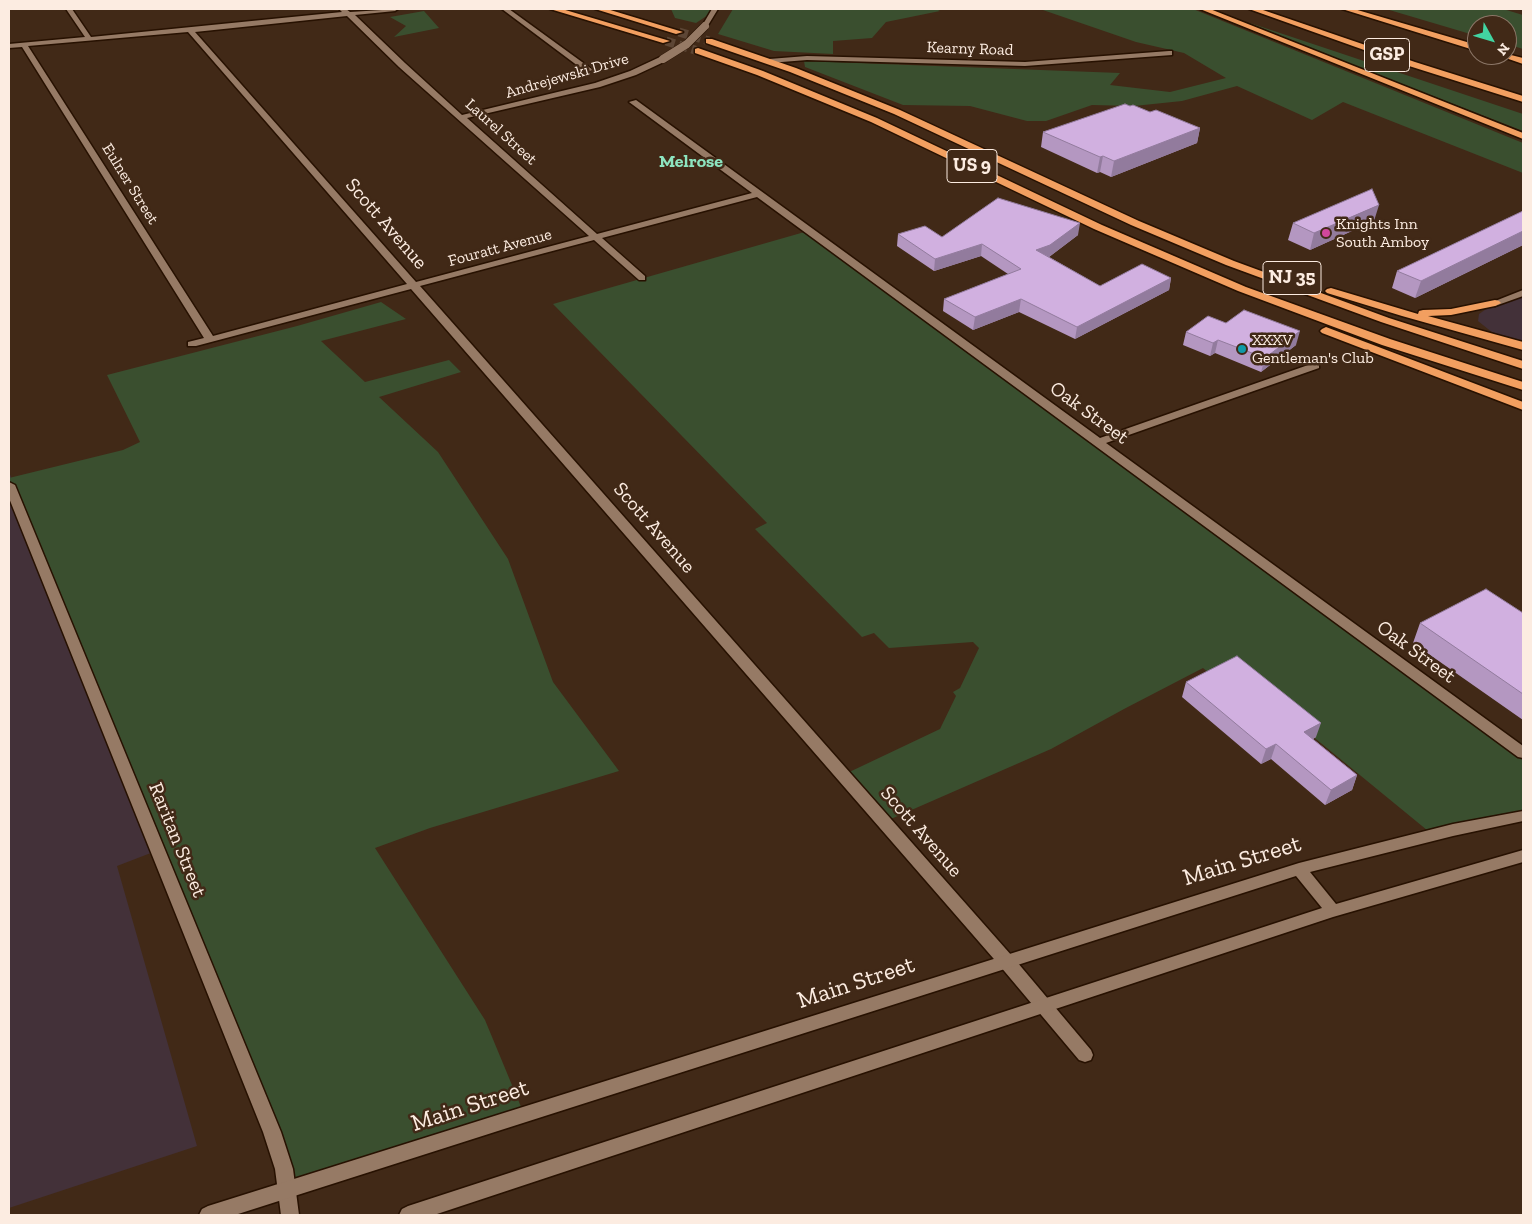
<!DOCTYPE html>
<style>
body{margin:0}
#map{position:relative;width:1532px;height:1224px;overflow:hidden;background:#412917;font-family:"Zilla Slab",serif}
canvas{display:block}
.frame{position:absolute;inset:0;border:10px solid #fcece1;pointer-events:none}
.north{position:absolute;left:1467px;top:15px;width:50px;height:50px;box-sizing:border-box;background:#412917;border:1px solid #8c7768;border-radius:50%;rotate:129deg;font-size:14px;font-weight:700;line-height:20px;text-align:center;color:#fcece1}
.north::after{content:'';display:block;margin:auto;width:18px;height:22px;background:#42d4a1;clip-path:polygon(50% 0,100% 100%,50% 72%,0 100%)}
</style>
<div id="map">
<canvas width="1532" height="1224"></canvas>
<div class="frame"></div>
<div class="north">N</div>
</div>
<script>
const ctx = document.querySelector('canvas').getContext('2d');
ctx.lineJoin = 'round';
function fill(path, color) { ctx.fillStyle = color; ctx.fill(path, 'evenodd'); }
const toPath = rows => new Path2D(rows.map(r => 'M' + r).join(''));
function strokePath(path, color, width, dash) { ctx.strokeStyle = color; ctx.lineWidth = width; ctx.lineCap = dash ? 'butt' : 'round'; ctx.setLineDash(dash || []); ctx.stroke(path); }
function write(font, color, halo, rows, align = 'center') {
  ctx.font = font + ' "Zilla Slab",serif'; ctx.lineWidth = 5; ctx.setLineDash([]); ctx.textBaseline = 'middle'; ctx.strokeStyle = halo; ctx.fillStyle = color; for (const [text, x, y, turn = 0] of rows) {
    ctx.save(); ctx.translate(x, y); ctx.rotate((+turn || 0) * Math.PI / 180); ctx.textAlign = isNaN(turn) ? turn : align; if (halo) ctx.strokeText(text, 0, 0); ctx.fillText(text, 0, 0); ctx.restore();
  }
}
fill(toPath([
 [1523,293,1523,344,1493,333,1478,321,1479,314,1495,303],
 [9,472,156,851,117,866,197,1146,9,1208]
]), '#433139');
fill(toPath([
 [671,9,717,9,696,23,675,18],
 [733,9,936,9,940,11,886,22,872,38,833,41,833,54,774,51,718,34],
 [1040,9,1193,9,1523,143,1523,173,1343,102,1312,120,1237,86,1182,101,1134,106,1092,105,1046,121,1027,121,970,106,903,105,805,67,804,61,1120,73,1110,85,1170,92,1226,78,1184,53,1136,42],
 [1386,9,1503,9,1523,15,1523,49,1507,44,1507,25,1477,25,1477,36],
 [424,11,439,28,394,37,406,26,390,17],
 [1247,22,1523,114,1523,131,1340,60],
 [808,231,1523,753,1523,816,1433,835,1233,671,1217,680,1203,668,1124,709,1051,749,884,822,843,775,940,729,956,696,953,692,960,688,979,648,973,642,889,648,874,633,862,637,755,529,767,523,553,304],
 [381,302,406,319,321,341,365,382,449,360,461,372,379,397,438,452,508,559,553,682,619,771,430,828,375,848,485,1020,524,1114,287,1190,132,788,9,485,9,478,123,450,140,442,107,375,297,326]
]), '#3a4f2f');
strokePath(toPath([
 [679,32,709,41],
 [666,41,698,51]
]), '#5d4635', 9, [9, 4.5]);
const street = toPath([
 [66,9,72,9,91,37,342,12,339,9,346,9,350,12,398,9,395,11,355,15,405,63,462,115,595,83,630,71,660,57,666,57,666,61,636,75,600,87,467,118,597,234,752,193,629,102,636,100,1100,438,1311,364,1319,364,1319,368,1106,443,1523,746,1523,758,1518,757,757,197,602,238,645,276,645,280,639,280,594,240,420,286,1012,956,1091,1050,1093,1055,1091,1060,1085,1062,1079,1060,1000,966,411,289,196,346,188,346,188,342,204,338,22,47,9,48,9,44,85,37,66,9],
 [347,16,399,67,589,236,416,282,195,32,347,16],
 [188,32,407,284,213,336,28,46,188,32],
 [502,9,509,9,593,70,586,72,502,9],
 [712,9,718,9,707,27,703,27,702,26,712,9],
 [1169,51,1172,51,1172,55,1025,66,807,60,769,63,765,61,769,59,807,56,1025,62,1169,51],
 [1523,290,1523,296,1495,306,1490,303,1523,290],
 [9,482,15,485,281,1132,293,1169,299,1215,281,1215,275,1169,263,1132,9,498,9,482]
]);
const secondary = toPath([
 [1523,811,1523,821,1453,836,1310,872,1336,904,1523,850,1523,862,1333,917,434,1215,399,1215,402,1209,408,1206,1322,908,1296,876,235,1215,199,1215,202,1209,208,1206,1299,863,1453,824,1523,811]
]);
const highway = toPath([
 [550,9,562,9,670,41,663,43,550,9],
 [595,9,607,9,683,32,676,34,595,9],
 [1200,9,1210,9,1523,133,1523,139,1200,9],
 [1249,9,1260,9,1415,62,1523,96,1523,102,1409,66,1249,9],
 [1342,9,1354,9,1477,45,1477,51,1342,9],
 [706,39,712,39,796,68,900,110,1139,221,1234,261,1389,318,1523,361,1523,369,1381,322,1226,265,1131,225,894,114,790,72,706,43,706,39],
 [698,48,763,71,877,118,1102,225,1246,287,1390,339,1523,382,1523,390,1382,345,1238,291,1094,229,871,122,757,75,695,53,695,49,698,48],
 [1507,54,1523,58,1523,64,1497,55,1507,54],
 [1331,288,1418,314,1419,311,1423,310,1451,309,1495,300,1499,301,1501,303,1495,306,1451,315,1428,316,1523,342,1523,350,1402,316,1327,293,1325,291,1327,289,1331,288],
 [1326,327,1523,402,1523,410,1322,333,1320,331,1322,329,1326,327]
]);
strokePath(street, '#271101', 3);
strokePath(secondary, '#271101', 3);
strokePath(highway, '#271101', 3);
fill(street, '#967a65');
fill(secondary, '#967a65');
fill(highway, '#f29f60');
const streetBridge = toPath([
 [663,59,687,44,705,26]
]);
strokePath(streetBridge, '#271101', 9, []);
strokePath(streetBridge, '#967a65', 8);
fill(toPath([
 [1130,106,1200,128,1197,143,1111,177,1100,172,1097,173,1041,147,1043,132],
 [1523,211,1523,245,1415,298,1392,288,1397,271],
 [1374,221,1310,250,1288,240,1293,223],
 [898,234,942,237,1078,235,1049,257,1100,286,1171,278,1169,290,1075,339,1019,312,973,330,943,311,944,299,1008,274,981,256,934,271,897,246],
 [1226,323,1296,345,1261,372,1215,353,1210,356,1183,345,1186,332],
 [1523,613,1523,720,1413,643,1420,623],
 [1186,682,1316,737,1313,739,1357,775,1352,790,1325,805,1271,759,1261,764,1182,697]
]), '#b497c1');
fill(toPath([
 [1200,128,1197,143,1111,177,1114,161],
 [1103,156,1100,172,1097,173,1100,157],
 [1379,205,1374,221,1310,250,1314,233],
 [1080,223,1078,235,1049,257,1036,250],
 [1523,231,1523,245,1415,298,1421,281],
 [982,244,981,256,934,271,935,259],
 [1171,278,1169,290,1075,339,1077,327],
 [1021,299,1019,312,973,330,975,317],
 [1300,331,1296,345,1261,372,1265,358],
 [1218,340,1215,353,1210,356,1213,343],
 [1321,723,1316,737,1299,747,1304,732],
 [1276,744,1271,759,1261,764,1266,749],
 [1357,775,1352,790,1325,805,1331,790]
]), '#927b9d');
const building = toPath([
 [1125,104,1130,106,1133,105,1150,112,1156,110,1200,128,1114,161,1103,156,1100,157,1043,132,1125,104],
 [1372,189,1379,205,1314,233,1293,223,1372,189],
 [998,198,1080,223,1050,245,1036,250,1100,286,1142,264,1171,278,1077,327,1021,299,975,317,944,299,1021,269,982,244,935,259,898,234,925,226,942,237,998,198],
 [1523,211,1523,231,1421,281,1397,271,1523,211],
 [1244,310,1300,331,1265,358,1218,340,1213,343,1186,332,1208,316,1226,323,1244,310],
 [1486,589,1523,613,1523,694,1420,623,1486,589],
 [1237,656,1321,723,1304,732,1357,775,1331,790,1276,744,1266,749,1186,682,1237,656]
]);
fill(building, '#d1b0e0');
strokePath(building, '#927b9d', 1);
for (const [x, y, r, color] of [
 [1326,233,5,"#d1479c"],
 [1242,349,5,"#0f9aa8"]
]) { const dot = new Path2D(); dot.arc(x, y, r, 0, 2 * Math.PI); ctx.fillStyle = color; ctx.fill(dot); strokePath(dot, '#412917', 2); }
write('16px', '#fcece1', '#412917', [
 ["Kearny Road",970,49,2],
 ["Andrejewski Drive",567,76,-16],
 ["Laurel Street",501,132,42],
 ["Eulner Street",130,184,58],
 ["Fouratt Avenue",500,248,-15]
]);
write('16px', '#fcece1', '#412917', [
 ["Knights Inn",1336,224],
 ["South Amboy",1336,242],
 ["XXXV",1252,340],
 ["Gentleman's Club",1252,358]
], 'left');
write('bold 18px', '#8de4bf', '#412917', [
 ["Melrose",691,162]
]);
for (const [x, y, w] of [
 [1387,55,45],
 [972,166,50],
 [1292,278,58]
]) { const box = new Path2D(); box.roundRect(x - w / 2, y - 16.5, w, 33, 4); ctx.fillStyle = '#412917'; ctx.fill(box); strokePath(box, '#fcece1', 1); }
write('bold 19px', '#fcece1', null, [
 ["GSP",1387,55],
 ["US 9",972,166],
 ["NJ 35",1292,278]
]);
write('20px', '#fcece1', '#412917', [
 ["Scott Avenue",386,224,49],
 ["Oak Street",1089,413,36],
 ["Scott Avenue",654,528,49],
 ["Oak Street",1416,652,36],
 ["Scott Avenue",921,832,49],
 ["Raritan Street",177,840,68]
]);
write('24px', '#fcece1', '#412917', [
 ["Main Street",1242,861,-17],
 ["Main Street",856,983,-18],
 ["Main Street",470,1106,-18]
]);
</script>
